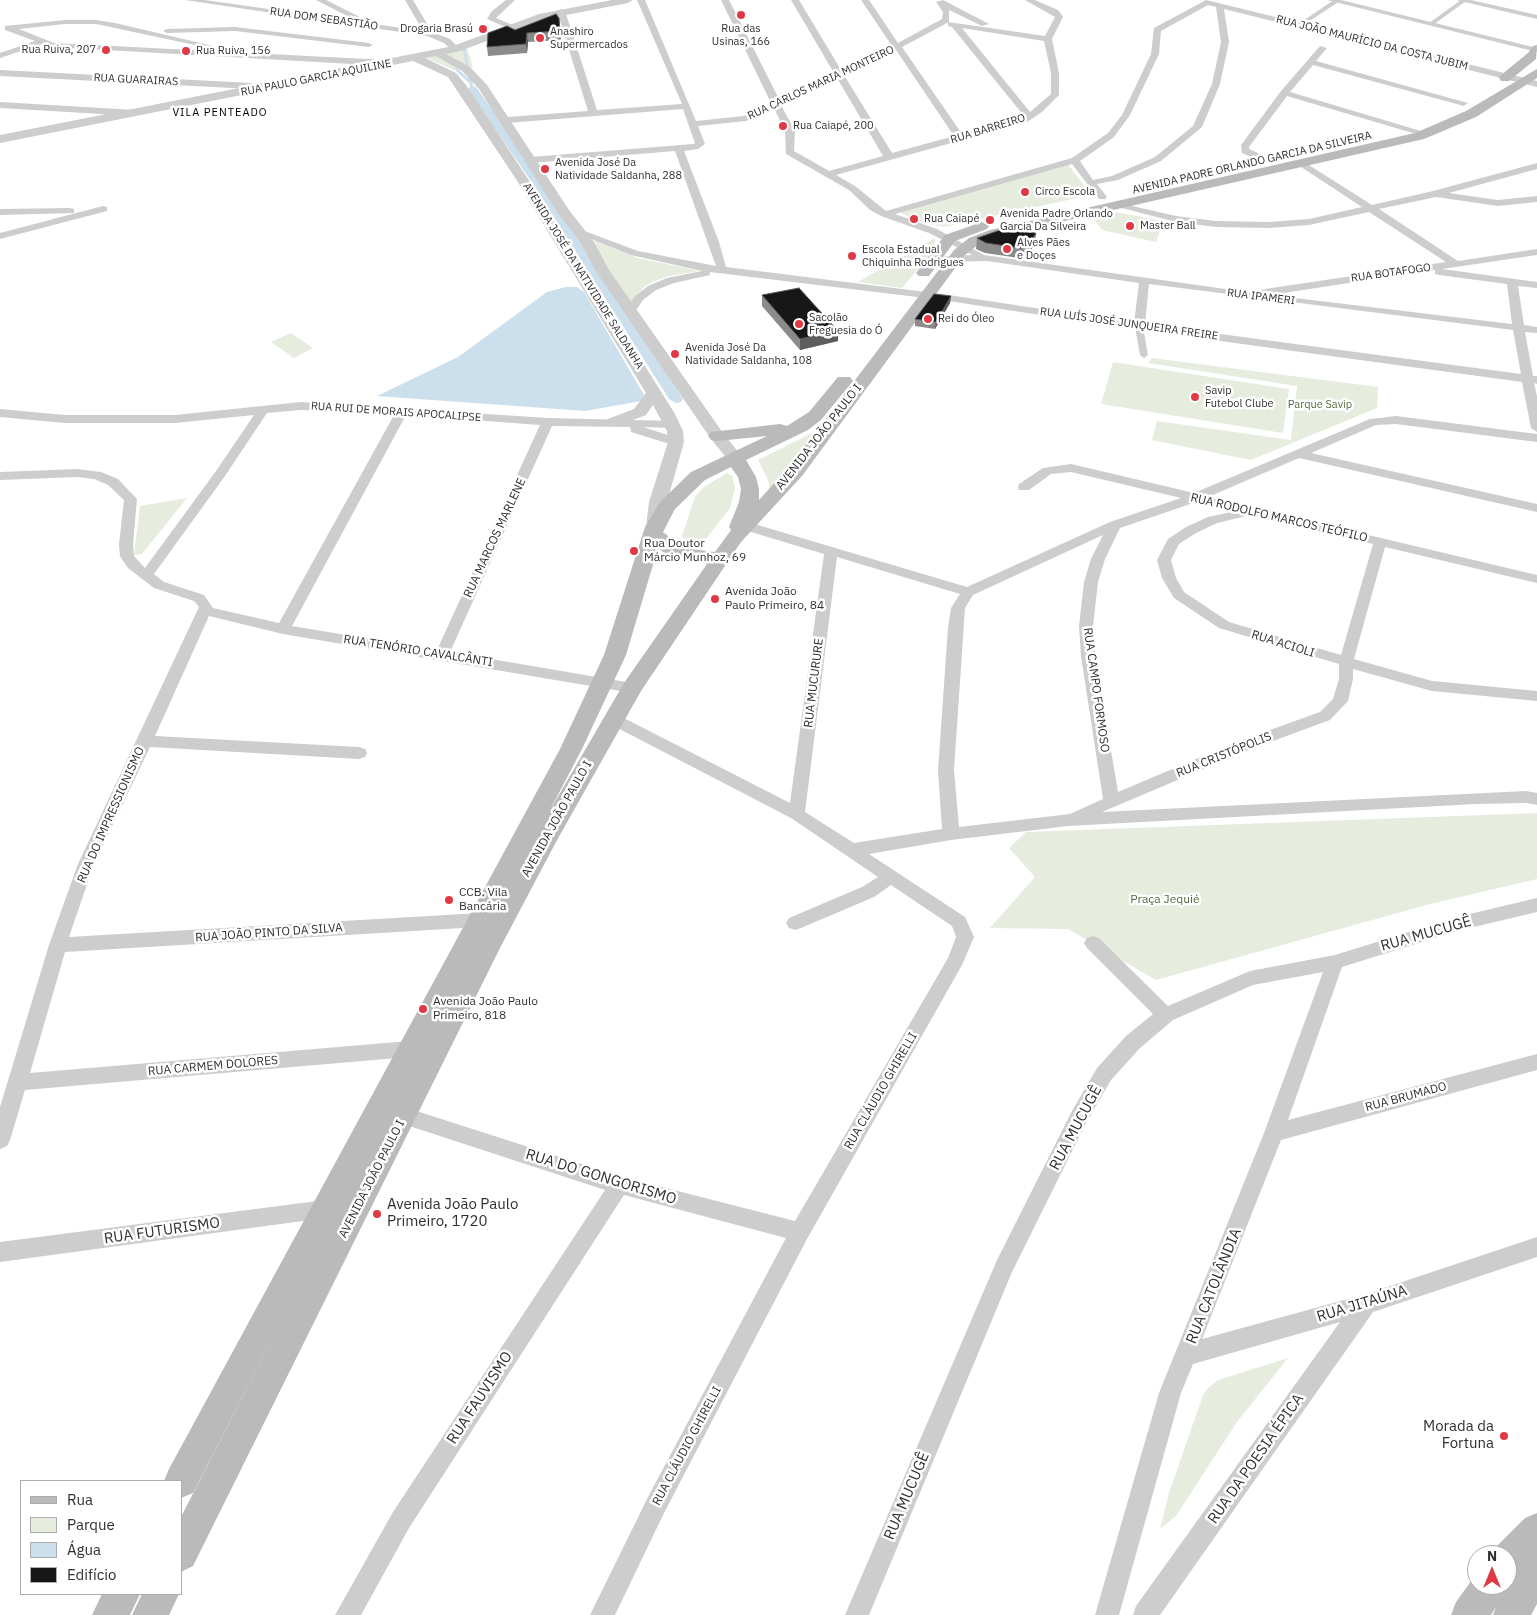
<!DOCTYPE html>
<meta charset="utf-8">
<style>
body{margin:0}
#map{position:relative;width:1537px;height:1615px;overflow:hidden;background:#fff;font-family:"IBM Plex Sans",sans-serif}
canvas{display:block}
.legend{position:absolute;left:20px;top:1480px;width:162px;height:115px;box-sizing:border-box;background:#fff;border:1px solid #acacac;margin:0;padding:6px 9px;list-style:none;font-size:15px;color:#303030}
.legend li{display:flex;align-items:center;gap:10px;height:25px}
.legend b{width:25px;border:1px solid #acacac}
.north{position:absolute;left:1467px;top:1545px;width:50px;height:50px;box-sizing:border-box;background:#fff;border:1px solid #acacac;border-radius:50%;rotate:0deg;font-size:14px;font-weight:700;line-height:20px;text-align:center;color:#303030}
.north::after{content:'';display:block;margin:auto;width:18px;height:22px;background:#e03946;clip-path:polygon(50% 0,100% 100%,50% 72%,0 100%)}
</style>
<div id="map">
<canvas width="1537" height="1615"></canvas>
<ul class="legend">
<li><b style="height:6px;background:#bababa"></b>Rua</li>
<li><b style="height:14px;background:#e6eddf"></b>Parque</li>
<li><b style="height:14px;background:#ccdfec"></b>Água</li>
<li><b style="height:14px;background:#171717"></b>Edifício</li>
</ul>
<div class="north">N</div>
</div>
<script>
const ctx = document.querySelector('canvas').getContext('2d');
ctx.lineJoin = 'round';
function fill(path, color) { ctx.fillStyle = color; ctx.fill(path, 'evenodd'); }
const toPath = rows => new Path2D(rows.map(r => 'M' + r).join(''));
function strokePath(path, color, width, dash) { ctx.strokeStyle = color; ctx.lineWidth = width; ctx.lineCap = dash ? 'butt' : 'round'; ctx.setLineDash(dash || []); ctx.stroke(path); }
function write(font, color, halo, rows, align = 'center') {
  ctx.font = font + ' "IBM Plex Sans",sans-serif'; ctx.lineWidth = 5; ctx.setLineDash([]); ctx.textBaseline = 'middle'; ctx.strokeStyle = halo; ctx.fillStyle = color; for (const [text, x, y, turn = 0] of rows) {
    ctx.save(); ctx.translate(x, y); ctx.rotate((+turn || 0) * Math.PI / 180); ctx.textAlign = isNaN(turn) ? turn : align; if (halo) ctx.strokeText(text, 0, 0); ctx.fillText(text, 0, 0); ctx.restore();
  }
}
fill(toPath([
 [467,47,473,68,463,64,463,68,454,70,424,57],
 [1067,163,1091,195,944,227,923,223,901,213,902,210],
 [1115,212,1164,221,1156,242,1102,230,1093,218],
 [935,238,935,242,927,258,902,288,858,282],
 [594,240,638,258,700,271,669,276,652,282,643,288,630,303,602,261],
 [291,333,313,348,294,358,271,342],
 [1152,358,1378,387,1377,408,1251,460,1152,440,1157,421,1291,440,1297,386,1148,363],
 [1113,362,1289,389,1283,433,1101,404],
 [810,434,817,436,771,496,768,480,758,460],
 [727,473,732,476,735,488,730,508,702,544,694,547,684,544,682,536,695,497,704,487],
 [187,498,142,554,134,555,140,506],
 [1537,813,1537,879,1430,904,1156,980,1068,929,990,928,1035,877,1009,848,1026,832],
 [1288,1358,1237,1422,1176,1516,1160,1529,1169,1493,1203,1395,1208,1388,1218,1380]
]), '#e6eddf');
fill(toPath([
 [566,287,577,287,584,292,647,400,585,411,377,396,458,357,547,292]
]), '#ccdfec');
strokePath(toPath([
 [464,49,471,83],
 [457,70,471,83,472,89]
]), '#ccdfec', 3);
fill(toPath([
 [472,86,476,87,543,180,683,399,681,402,676,403,669,399,531,181,467,89,472,86]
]), '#ccdfec');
fill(toPath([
 [1334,0,1340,1,1302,26,1298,26,1298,24,1334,0],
 [1461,0,1466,1,1433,25,1429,25,1429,23,1461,0],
 [1139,324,1143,327,1148,355,1144,358,1140,355,1135,327,1139,324]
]), '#cdcdcd');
fill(toPath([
 [185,0,205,0,423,31,405,0,413,0,432,32,450,39,460,49,453,51,444,43,427,36,185,0],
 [316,0,326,0,362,18,355,20,316,0],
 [506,0,515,0,496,18,515,26,515,30,512,30,487,19,492,11,506,0],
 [637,0,645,0,696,121,744,116,771,103,721,0,729,0,779,99,834,73,791,0,799,0,841,70,892,46,861,0,869,0,898,43,942,19,943,12,936,2,943,0,989,24,982,26,949,10,949,22,902,47,962,134,1024,116,952,27,948,26,948,22,1045,36,1055,17,1025,0,1035,0,1058,10,1063,17,1052,39,1059,73,1059,95,1042,112,1027,122,836,175,855,186,886,211,1072,158,1108,133,1122,115,1151,54,1154,28,1206,0,1537,81,1537,87,1224,9,1229,42,1220,84,1202,127,1161,161,1118,180,1097,184,1107,197,1105,199,1099,199,1072,164,895,214,937,229,984,255,1261,294,1261,290,1265,289,1446,262,1369,212,1309,225,1269,228,1216,227,1176,222,1114,206,1119,203,1176,216,1216,221,1269,222,1309,219,1362,207,1298,165,1296,163,1301,160,1372,205,1433,191,1537,163,1537,169,1449,193,1498,200,1537,196,1537,202,1498,206,1436,197,1379,209,1458,261,1537,249,1537,255,1442,269,1537,282,1537,288,1518,286,1524,325,1537,327,1537,333,1525,332,1533,376,1537,376,1537,384,1534,383,1537,396,1537,432,1531,428,1522,382,1139,330,942,300,710,272,710,275,674,283,656,290,643,300,634,313,626,313,624,311,635,296,648,286,667,278,702,271,631,255,574,232,579,229,638,251,716,266,675,151,531,163,526,160,531,157,693,144,695,143,683,109,507,123,503,120,507,117,588,111,557,11,561,9,565,11,597,110,682,104,637,0],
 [1208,5,1216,7,1221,42,1212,84,1193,126,1155,157,1112,176,1093,180,1080,161,1114,137,1130,115,1159,54,1161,31,1208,5],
 [962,28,1044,41,1051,73,1051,94,1030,112,962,28],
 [896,50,954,136,892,153,844,75,896,50],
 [837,78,883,156,829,171,794,151,795,131,781,105,837,78],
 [774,108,785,131,786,154,849,190,870,210,881,216,929,233,972,255,934,257,930,258,930,262,987,261,1139,283,1134,323,942,294,726,267,719,242,684,151,698,149,705,144,698,126,746,121,774,108],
 [1435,270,1435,274,1439,275,1507,284,1512,324,1270,295,1435,270],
 [1149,284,1513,330,1521,374,1145,324,1149,284],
 [1327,0,1341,0,1537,48,1537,52,1327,0],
 [1456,0,1471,0,1537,15,1537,19,1456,0],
 [65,20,96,20,115,23,213,46,209,48,96,24,65,24,19,29,54,43,387,60,391,63,387,66,53,47,42,44,0,58,0,53,35,41,5,30,5,26,65,20],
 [235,27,369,43,373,45,369,47,235,31,167,33,163,31,167,29,235,27],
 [1320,46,1327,48,1316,61,1468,103,1464,106,1313,65,1290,92,1431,134,1423,136,1287,96,1249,147,1249,149,1269,158,1269,162,1263,162,1242,153,1241,145,1281,91,1320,46],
 [0,70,271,84,275,87,271,90,0,76,0,70],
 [0,102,135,110,139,113,135,116,0,108,0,102],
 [103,206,107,207,107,211,0,239,0,233,103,206],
 [70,208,74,209,74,213,0,215,0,209,70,208],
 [301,402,548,418,676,421,678,424,676,427,672,428,643,427,680,439,682,442,680,445,676,446,631,432,630,427,552,426,450,652,632,683,639,688,632,693,283,634,209,616,155,736,359,747,365,749,367,753,365,757,359,759,150,747,94,864,69,937,480,913,486,915,489,920,486,925,480,927,65,952,30,1073,409,1041,416,1043,418,1049,416,1055,409,1057,25,1090,10,1140,7,1146,0,1149,0,1107,49,945,78,864,199,607,194,601,154,588,128,568,120,556,119,544,124,500,108,485,94,479,77,477,0,480,0,472,77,469,101,472,118,479,137,499,133,544,134,556,145,568,216,471,254,415,175,423,65,423,0,417,0,409,65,415,175,415,301,402],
 [301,410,394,415,279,623,213,608,204,595,164,582,154,574,225,476,267,413,301,410],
 [406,415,540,425,437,650,292,626,406,415],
 [1396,416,1537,434,1537,442,1396,424,1376,425,1311,453,1537,504,1537,512,1299,458,1208,497,1537,575,1537,583,1385,547,1354,659,1432,681,1537,691,1537,701,1432,691,1353,669,1353,679,1348,701,1330,720,1246,751,1102,812,1526,791,1537,793,1537,805,1526,803,1476,804,1068,826,951,840,869,854,965,917,974,937,962,965,807,1239,664,1513,615,1615,590,1615,648,1497,786,1238,624,1195,409,1528,361,1615,335,1615,393,1512,605,1190,397,1122,394,1116,397,1110,404,1107,619,1176,795,1221,948,958,956,937,952,926,891,885,874,897,801,928,795,930,789,928,786,923,789,918,862,887,878,877,791,818,608,723,605,719,608,715,613,714,618,715,790,803,824,554,741,529,739,526,741,523,751,523,967,587,1110,522,1181,498,1071,472,1051,474,1029,490,1019,490,1018,487,1019,484,1043,468,1071,464,1194,493,1370,419,1396,416],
 [1196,502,1236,511,1208,517,1186,527,1168,539,1157,560,1162,578,1174,598,1219,628,1339,664,1339,679,1333,699,1320,712,1234,743,1118,792,1095,656,1093,626,1098,582,1105,559,1120,528,1196,502],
 [1251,515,1373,544,1341,655,1229,622,1184,592,1176,578,1171,560,1179,544,1196,533,1217,523,1251,515],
 [1103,535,1091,559,1084,582,1079,626,1081,656,1103,799,1070,814,959,827,954,770,965,608,973,595,1103,535],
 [837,557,960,594,951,608,948,628,938,770,942,829,854,843,805,812,837,557],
 [1537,898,1537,912,1457,931,1342,967,1288,1120,1537,1054,1537,1070,1281,1140,1202,1339,1366,1294,1537,1237,1537,1257,1373,1312,1160,1615,1133,1615,1136,1606,1340,1322,1193,1364,1181,1393,1119,1615,1095,1615,1159,1393,1264,1133,1323,972,1253,985,1173,1020,1140,1048,1111,1080,1086,1123,1012,1272,869,1615,845,1615,997,1260,1072,1111,1097,1068,1126,1036,1153,1014,1087,948,1084,943,1087,938,1093,936,1099,938,1168,1006,1250,971,1335,955,1457,917,1537,898],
 [325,1200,332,1202,335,1209,332,1216,325,1218,0,1262,0,1242,325,1200]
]), '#cdcdcd');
fill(toPath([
 [612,0,633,0,628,3,546,19,460,51,446,54,470,67,487,85,569,210,594,242,609,270,723,433,743,458,741,461,729,461,711,439,595,270,581,243,557,212,479,89,462,71,436,56,425,58,456,73,466,85,528,179,675,414,683,431,684,442,667,502,664,527,661,531,655,532,649,531,646,527,649,502,668,442,667,431,653,405,646,415,617,426,605,426,603,423,605,420,634,409,646,393,516,179,448,77,413,61,0,143,0,135,453,46,539,14,612,0]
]), '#cdcdcd');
fill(toPath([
 [1537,45,1536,59,1509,81,1501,81,1499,78,1501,75,1528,53,1533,46,1537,45],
 [1537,69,1537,78,1476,117,1424,139,995,237,979,244,964,256,802,476,741,542,641,691,556,842,501,946,193,1566,181,1572,181,1517,298,1289,193,1493,181,1498,181,1481,164,1481,169,1469,560,749,604,655,645,527,660,502,691,472,767,436,717,441,711,440,708,436,711,432,780,424,787,426,809,412,838,377,850,377,853,381,821,420,808,430,746,460,756,477,759,489,759,500,788,468,954,250,969,238,990,230,1415,133,1466,111,1537,69],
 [731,467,738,477,741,489,739,502,729,527,731,530,715,552,683,548,663,532,675,509,705,480,731,467],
 [658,548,669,557,707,564,624,683,549,812,582,749,626,655,658,548],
 [982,222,989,226,987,229,955,241,929,276,919,276,916,273,945,235,982,222],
 [1537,1513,1537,1604,1531,1615,1493,1615,1496,1607,1491,1615,1451,1615,1456,1602,1477,1573,1477,1585,1507,1585,1507,1583,1508,1585,1512,1578,1507,1580,1507,1555,1492,1555,1494,1549,1525,1518,1537,1513],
 [102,1594,140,1594,130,1615,92,1615,102,1594],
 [142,1594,179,1594,169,1615,132,1615,142,1594]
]), '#bababa');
fill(toPath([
 [559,18,561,40,528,42,527,53,488,56,487,47,515,30],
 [977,238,1035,243,1026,259,985,253,976,249],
 [762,295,838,331,838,341,800,350,762,306],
 [951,296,950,303,935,329,915,326,915,319]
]), '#8b8b8b');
fill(toPath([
 [527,33,528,42,527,53,526,44],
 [1036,233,1035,243,1026,259,1027,249],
 [951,296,950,303,935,329,936,322],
 [838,331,838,341,800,350,800,339]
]), '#5d5d5d');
const building = toPath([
 [556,14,559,18,560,31,527,33,526,44,487,47,488,33,507,26,515,30,556,14],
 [1003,229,1036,233,1027,249,986,243,977,238,1003,229],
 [799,288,838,331,800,339,762,295,799,288],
 [934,294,951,296,936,322,915,319,934,294]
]);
fill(building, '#171717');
strokePath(building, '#5d5d5d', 1);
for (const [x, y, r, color] of [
 [741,15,5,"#e03946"],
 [483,29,5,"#e03946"],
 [540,38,5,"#e03946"],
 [106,50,5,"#e03946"],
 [186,51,5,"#e03946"],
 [783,126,5,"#e03946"],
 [545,169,5,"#e03946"],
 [1025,192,5,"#e03946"],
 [914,219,5,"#e03946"],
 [990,220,5,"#e03946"],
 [1130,226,5,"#e03946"],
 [1007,249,5,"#e03946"],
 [852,256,5,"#e03946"],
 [928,319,5,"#e03946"],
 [799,324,5,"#e03946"],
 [675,354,5,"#e03946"],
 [1195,397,5,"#e03946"],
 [634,551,5,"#e03946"],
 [715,599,5,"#e03946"],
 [449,900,5,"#e03946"],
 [423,1009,5,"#e03946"],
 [377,1214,5,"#e03946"],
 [1504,1436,5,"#e03946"]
]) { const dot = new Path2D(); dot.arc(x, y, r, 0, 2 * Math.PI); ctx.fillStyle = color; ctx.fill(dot); strokePath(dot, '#fff', 2); }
write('11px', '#303030', '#fff', [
 ["RUA DOM SEBASTIÃO",324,19,8],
 ["RUA JOÃO MAURÍCIO DA COSTA JUBIM",1372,43,14],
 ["RUA PAULO GARCIA AQUILINE",316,78,-11],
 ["RUA GUARAIRAS",136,80,3],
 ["RUA CARLOS MARIA MONTEIRO",821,83,-25],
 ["RUA BARREIRO",988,129,-17],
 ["AVENIDA PADRE ORLANDO GARCIA DA SILVEIRA",1252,163,-13],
 ["RUA BOTAFOGO",1391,273,-8],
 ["AVENIDA JOSÉ DA NATIVIDADE SALDANHA",583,276,58],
 ["RUA IPAMERI",1261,297,7],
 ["RUA LUÍS JOSÉ JUNQUEIRA FREIRE",1129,324,8],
 ["RUA RUI DE MORAIS APOCALIPSE",396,412,4]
]);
write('11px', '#303030', '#fff', [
 ["Drogaria Brasú",473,29,"right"],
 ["Rua das",741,29,"center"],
 ["Usinas, 166",741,42,"center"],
 ["Anashiro",550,32],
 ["Supermercados",550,45],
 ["Rua Ruiva, 207",96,50,"right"],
 ["Rua Ruiva, 156",196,51],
 ["Rua Caiapé, 200",793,126],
 ["Avenida José Da",555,163],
 ["Natividade Saldanha, 288",555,176],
 ["Circo Escola",1035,192],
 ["Avenida Padre Orlando",1000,214],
 ["Garcia Da Silveira",1000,227],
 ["Rua Caiapé",924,219],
 ["Master Ball",1140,226],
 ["Alves Pães",1017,243],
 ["e Doçes",1017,256],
 ["Escola Estadual",862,250],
 ["Chiquinha Rodrigues",862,263],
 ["Sacolão",809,318],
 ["Freguesia do Ó",809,331],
 ["Rei do Óleo",938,319],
 ["Avenida José Da",685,348],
 ["Natividade Saldanha, 108",685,361],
 ["Savip",1205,391],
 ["Futebol Clube",1205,404]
], 'left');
ctx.letterSpacing = '1px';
write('11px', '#000', '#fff', [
 ["VILA PENTEADO",220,113]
]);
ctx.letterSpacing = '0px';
write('11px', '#546b3f', '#fff', [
 ["Parque Savip",1320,405]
]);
write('12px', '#303030', '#fff', [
 ["AVENIDA JOÃO PAULO I",819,437,-52],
 ["RUA RODOLFO MARCOS TEÓFILO",1279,518,13],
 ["RUA MARCOS MARLENE",495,538,-65],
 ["RUA ACIOLI",1283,644,17],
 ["RUA TENÓRIO CAVALCÂNTI",418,651,9],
 ["RUA MUCURURE",814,683,-83],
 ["RUA CAMPO FORMOSO",1096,690,82],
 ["RUA CRISTÓPOLIS",1224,755,-22],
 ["RUA DO IMPRESSIONISMO",111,815,-66],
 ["AVENIDA JOÃO PAULO I",557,819,-61],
 ["RUA JOÃO PINTO DA SILVA",269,933,-4],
 ["RUA CARMEM DOLORES",213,1066,-5],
 ["RUA CLÁUDIO GHIRELLI",881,1091,-60],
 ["RUA BRUMADO",1406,1097,-15],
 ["AVENIDA JOÃO PAULO I",372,1179,-63],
 ["RUA CLÁUDIO GHIRELLI",687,1446,-62]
]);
write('12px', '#303030', '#fff', [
 ["Rua Doutor",644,544],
 ["Márcio Munhoz, 69",644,558],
 ["Avenida João",725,592],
 ["Paulo Primeiro, 84",725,606],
 ["CCB. Vila",459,893],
 ["Bancária",459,907],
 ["Avenida João Paulo",433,1002],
 ["Primeiro, 818",433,1016]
], 'left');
write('12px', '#546b3f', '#fff', [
 ["Praça Jequié",1165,900]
]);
write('15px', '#303030', '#fff', [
 ["RUA MUCUGÊ",1426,934,-16],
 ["RUA MUCUGÊ",1076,1128,-62],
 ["RUA DO GONGORISMO",601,1177,17],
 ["RUA FUTURISMO",162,1231,-8],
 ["RUA CATOLÂNDIA",1214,1286,-68],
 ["RUA JITAÚNA",1362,1304,-17],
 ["RUA FAUVISMO",480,1398,-57],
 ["RUA DA POESIA ÉPICA",1256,1459,-55],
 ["RUA MUCUGÊ",907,1496,-67]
]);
write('15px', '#303030', '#fff', [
 ["Avenida João Paulo",387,1205],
 ["Primeiro, 1720",387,1222],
 ["Morada da",1494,1427,"right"],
 ["Fortuna",1494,1444,"right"]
], 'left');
</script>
